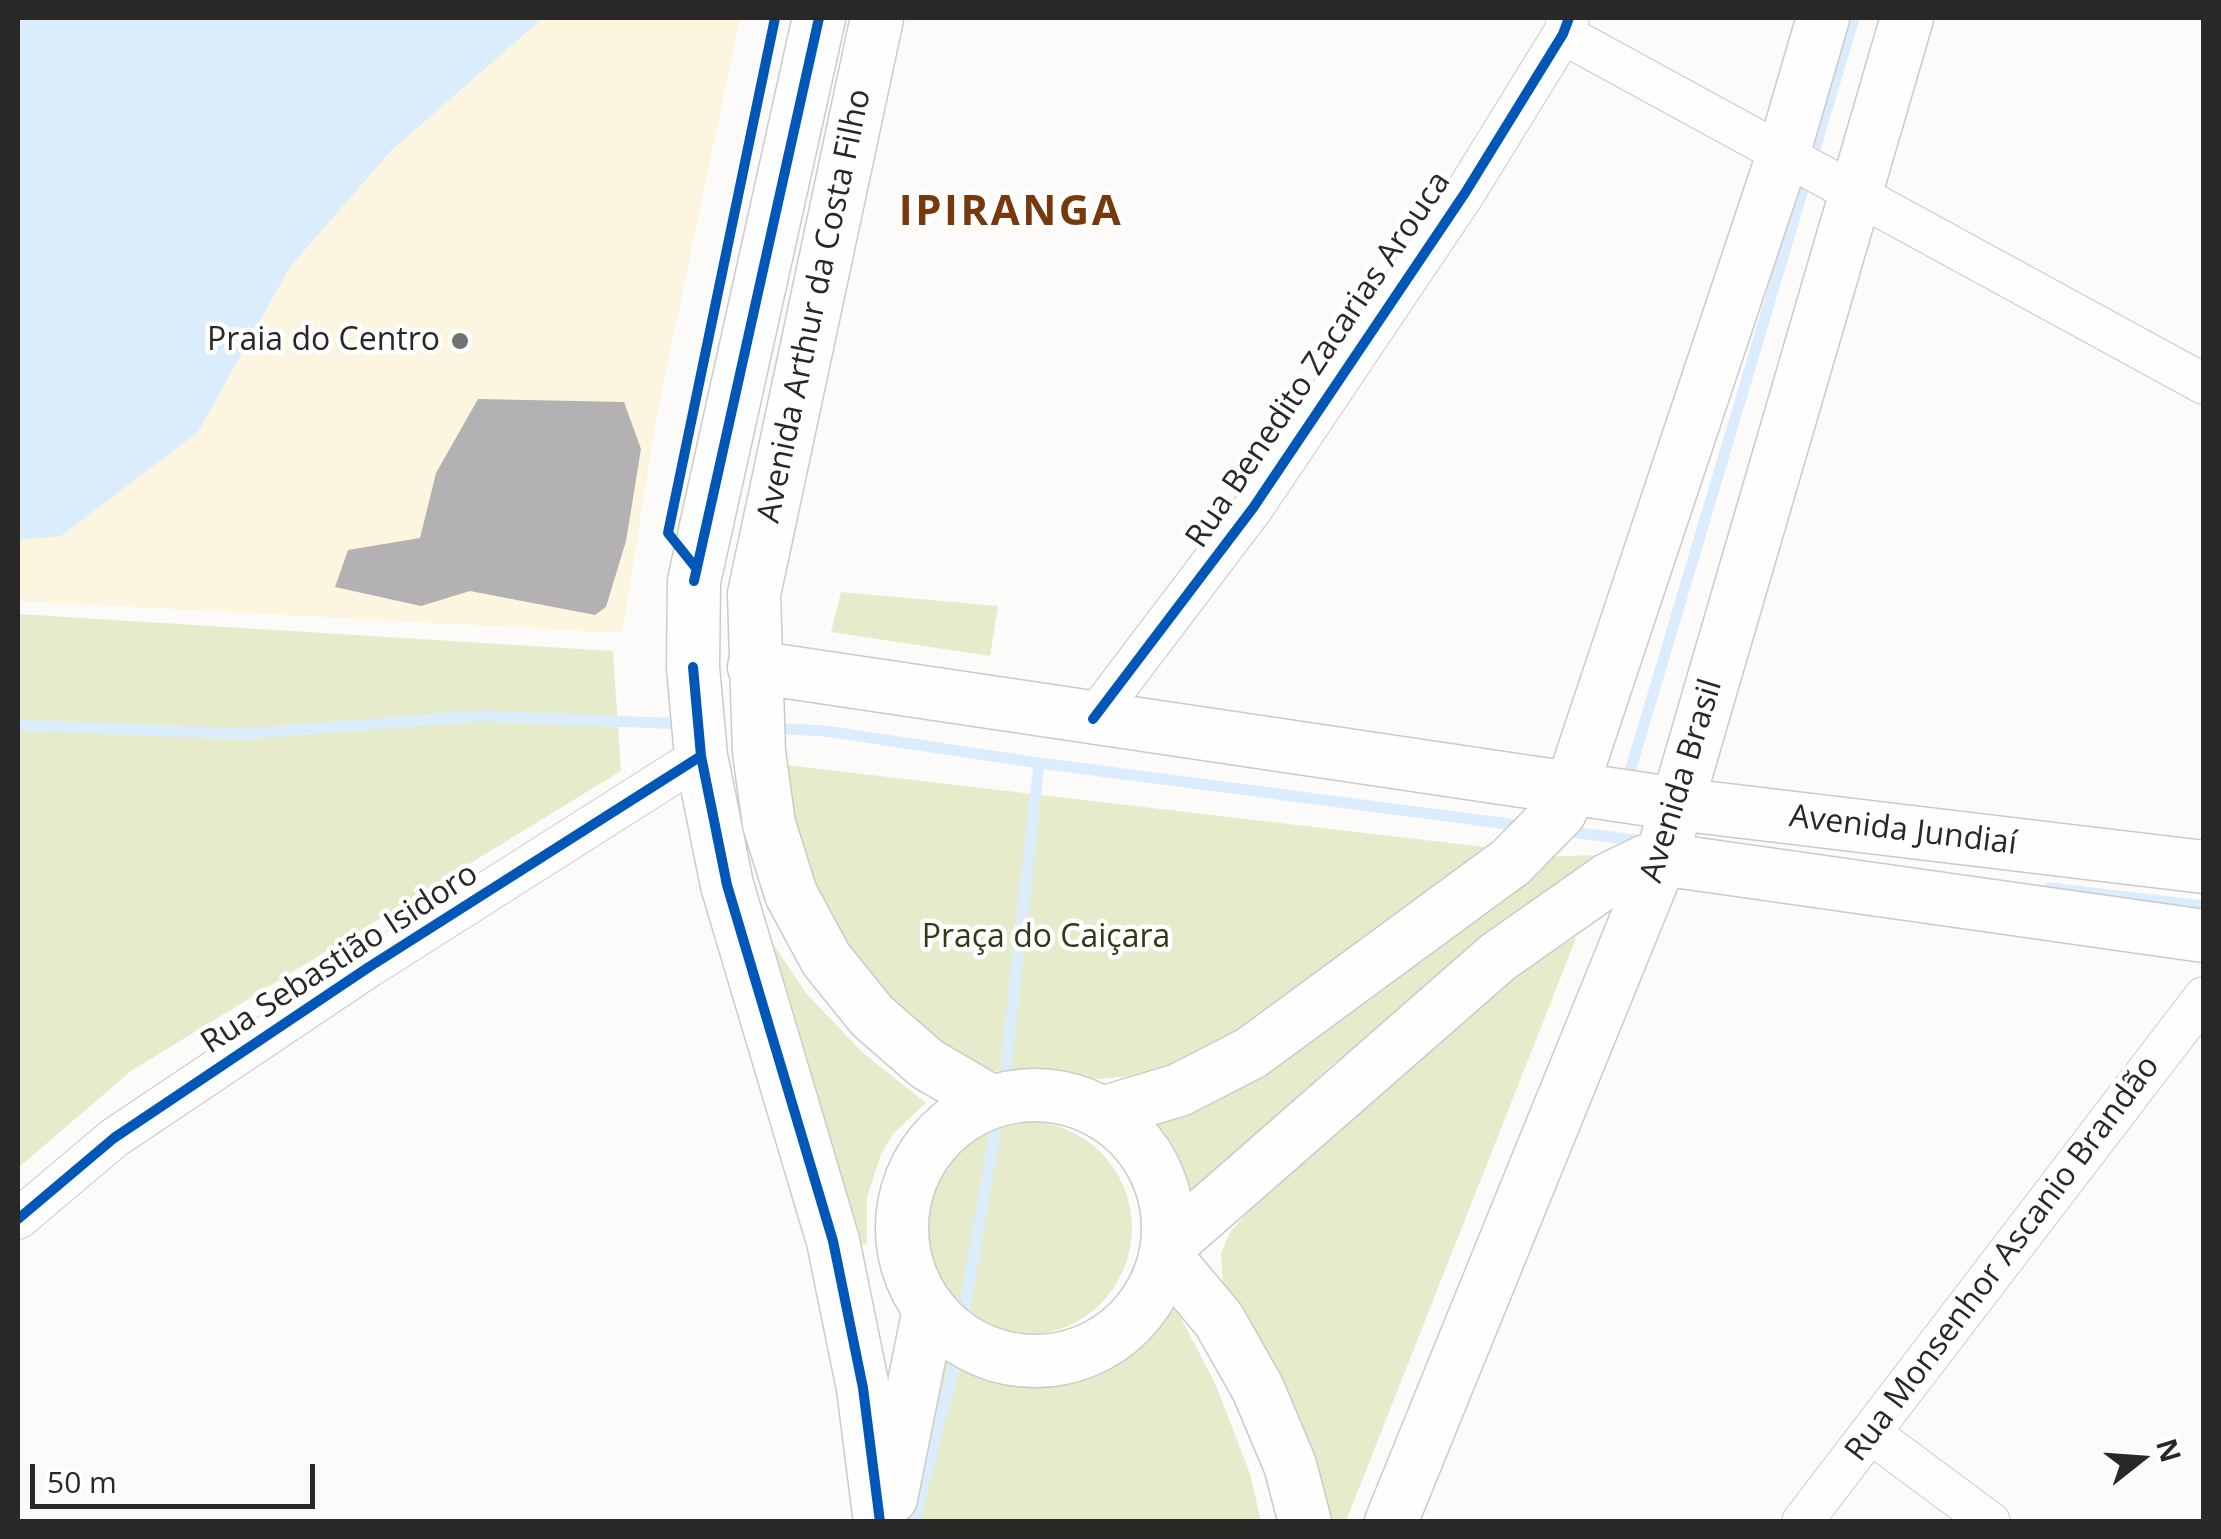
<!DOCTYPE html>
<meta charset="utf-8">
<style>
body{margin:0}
#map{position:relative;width:2221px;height:1539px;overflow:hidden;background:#fdfbf9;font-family:"Open Sans",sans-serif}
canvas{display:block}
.frame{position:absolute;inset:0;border:20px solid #2a2827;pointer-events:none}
.north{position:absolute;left:2091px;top:1409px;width:100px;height:100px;-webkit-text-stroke:8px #fff;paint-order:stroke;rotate:73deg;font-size:28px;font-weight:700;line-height:40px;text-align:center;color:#2a2827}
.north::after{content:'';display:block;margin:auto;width:35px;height:45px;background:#2a2827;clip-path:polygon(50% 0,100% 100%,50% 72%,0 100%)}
.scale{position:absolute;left:30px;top:1464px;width:285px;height:45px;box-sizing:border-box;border:5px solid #2a2827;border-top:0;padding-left:12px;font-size:30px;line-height:35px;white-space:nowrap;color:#2a2827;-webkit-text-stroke:8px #fff;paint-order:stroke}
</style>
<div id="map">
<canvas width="2221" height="1539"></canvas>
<div class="frame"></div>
<div class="north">N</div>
<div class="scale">50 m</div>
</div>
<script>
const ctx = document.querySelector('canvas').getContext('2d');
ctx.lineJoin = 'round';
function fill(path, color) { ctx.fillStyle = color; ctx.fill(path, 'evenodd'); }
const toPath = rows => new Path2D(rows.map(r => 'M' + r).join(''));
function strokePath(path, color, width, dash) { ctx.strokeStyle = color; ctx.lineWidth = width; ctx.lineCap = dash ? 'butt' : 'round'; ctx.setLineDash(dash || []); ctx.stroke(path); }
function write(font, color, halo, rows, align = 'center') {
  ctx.font = font + ' "Open Sans",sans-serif'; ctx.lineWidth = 9; ctx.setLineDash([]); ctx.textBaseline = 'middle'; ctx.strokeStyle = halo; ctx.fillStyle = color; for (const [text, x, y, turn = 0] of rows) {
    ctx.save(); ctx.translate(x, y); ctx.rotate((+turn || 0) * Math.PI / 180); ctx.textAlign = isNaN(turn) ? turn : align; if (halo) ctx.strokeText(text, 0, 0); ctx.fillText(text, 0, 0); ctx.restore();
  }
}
fill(toPath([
 [841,592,998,606,990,656,831,632],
 [18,614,613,651,621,771,131,1071,18,1168],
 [777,764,1485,847,1283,1009,1172,1068,1131,1076,1078,1081,1026,1078,975,1067,923,1032,878,989,840,939,810,884],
 [1626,854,1578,881,1328,1068,1257,1139,1192,1215,1187,1192,1167,1150,1137,1115,1233,1089,1279,1067,1540,857],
 [761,926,806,993,862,1052,926,1103,893,1134,881,1154,867,1197,867,1243,861,1246,855,1241],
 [1577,936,1346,1521,1326,1521,1223,1288,1221,1254,1230,1232,1331,1121,1445,1024],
 '918 1228a107 107 0 1 1 214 0a107 107 0 1 1-214 0Z',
 [1171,1299,1216,1385,1250,1474,1261,1521,898,1522,936,1358,986,1378,1012,1382,1066,1378,1115,1357,1156,1321]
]), '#e6eccb');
fill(toPath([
 [543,18,740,18,657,415,622,633,18,601,18,540,62,535,198,432,290,267,392,150]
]), '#fcf6e0');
fill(toPath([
 [18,18,543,18,392,150,290,267,198,432,61,536,18,540]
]), '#dbecfc');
strokePath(toPath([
 [18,725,243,734,480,716,686,724],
 [769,728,825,731,1039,763,1524,826],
 [1626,785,1854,18],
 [1562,831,1643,841],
 [2049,888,2204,906],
 [1006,1065,1039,763],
 [964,1311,995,1132],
 [914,1522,954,1367]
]), '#dbecfc', 11);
fill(toPath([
 [478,399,624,402,641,449,626,541,606,607,595,615,470,591,421,606,335,587,348,550,420,538,436,473]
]), '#b3b1b2');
const minor = toPath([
 [1563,34,2204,384],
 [1093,719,1253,508,1465,193,1563,34,1569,18],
 [18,1219,114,1138,369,967,701,756],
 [1870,1433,1990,1522],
 [1802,1522,2204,997]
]);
const major = toPath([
 [819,18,694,581,693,667,701,756,727,885,833,1241,863,1388,880,1522],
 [877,18,754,594,759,752,769,824,791,894,826,959,872,1016,927,1064,990,1101],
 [754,667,1677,804,2204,867],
 '902 1228a133 133 0 1 1 266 0a133 133 0 1 1-266 0Z',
 [1102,1113,1179,1090,1251,1053,1511,862,1560,812,1572,786,1783,155,1823,18],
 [1169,1245,1498,957,1609,879,1646,861,1661,859,2204,936],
 [1167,1258,1219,1320,1258,1389,1290,1465,1305,1522],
 [891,1498,929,1309],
 [1391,1522,1661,859,1907,18]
]);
strokePath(minor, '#cccac9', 42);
strokePath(major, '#cccac9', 55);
strokePath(minor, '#fffefe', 40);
strokePath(major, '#fffefe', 52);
strokePath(toPath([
 [696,568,668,533,775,18],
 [694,581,819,18],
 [693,667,701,756,727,885,833,1241,863,1388,880,1522],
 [1093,719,1253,508,1465,193,1563,34,1569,18],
 [18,1219,114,1138,369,967,701,756]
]), '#0057b8', 10);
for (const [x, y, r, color] of [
 [460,341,10,"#747270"]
]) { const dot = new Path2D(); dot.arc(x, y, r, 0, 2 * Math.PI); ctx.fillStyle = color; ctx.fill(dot); strokePath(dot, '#fff', 4); }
write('32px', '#2a2827', '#fff', [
 ["Avenida Arthur da Costa Filho",815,306,-78],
 ["Rua Benedito Zacarias Arouca",1319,360,-56],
 ["Avenida Brasil",1682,781,-73],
 ["Avenida Jundiaí",1903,831,7],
 ["Rua Sebastião Isidoro",340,959,-33],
 ["Rua Monsenhor Ascanio Brandão",2003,1259,-53]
]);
write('32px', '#2a2827', '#fff', [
 ["Praia do Centro",440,341]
], 'right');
write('32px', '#323917', '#fff', [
 ["Praça do Caiçara",1046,938]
]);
ctx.letterSpacing = '2.5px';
write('bold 42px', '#76390e', '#fff', [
 ["IPIRANGA",1011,213]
]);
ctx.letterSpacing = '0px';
</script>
